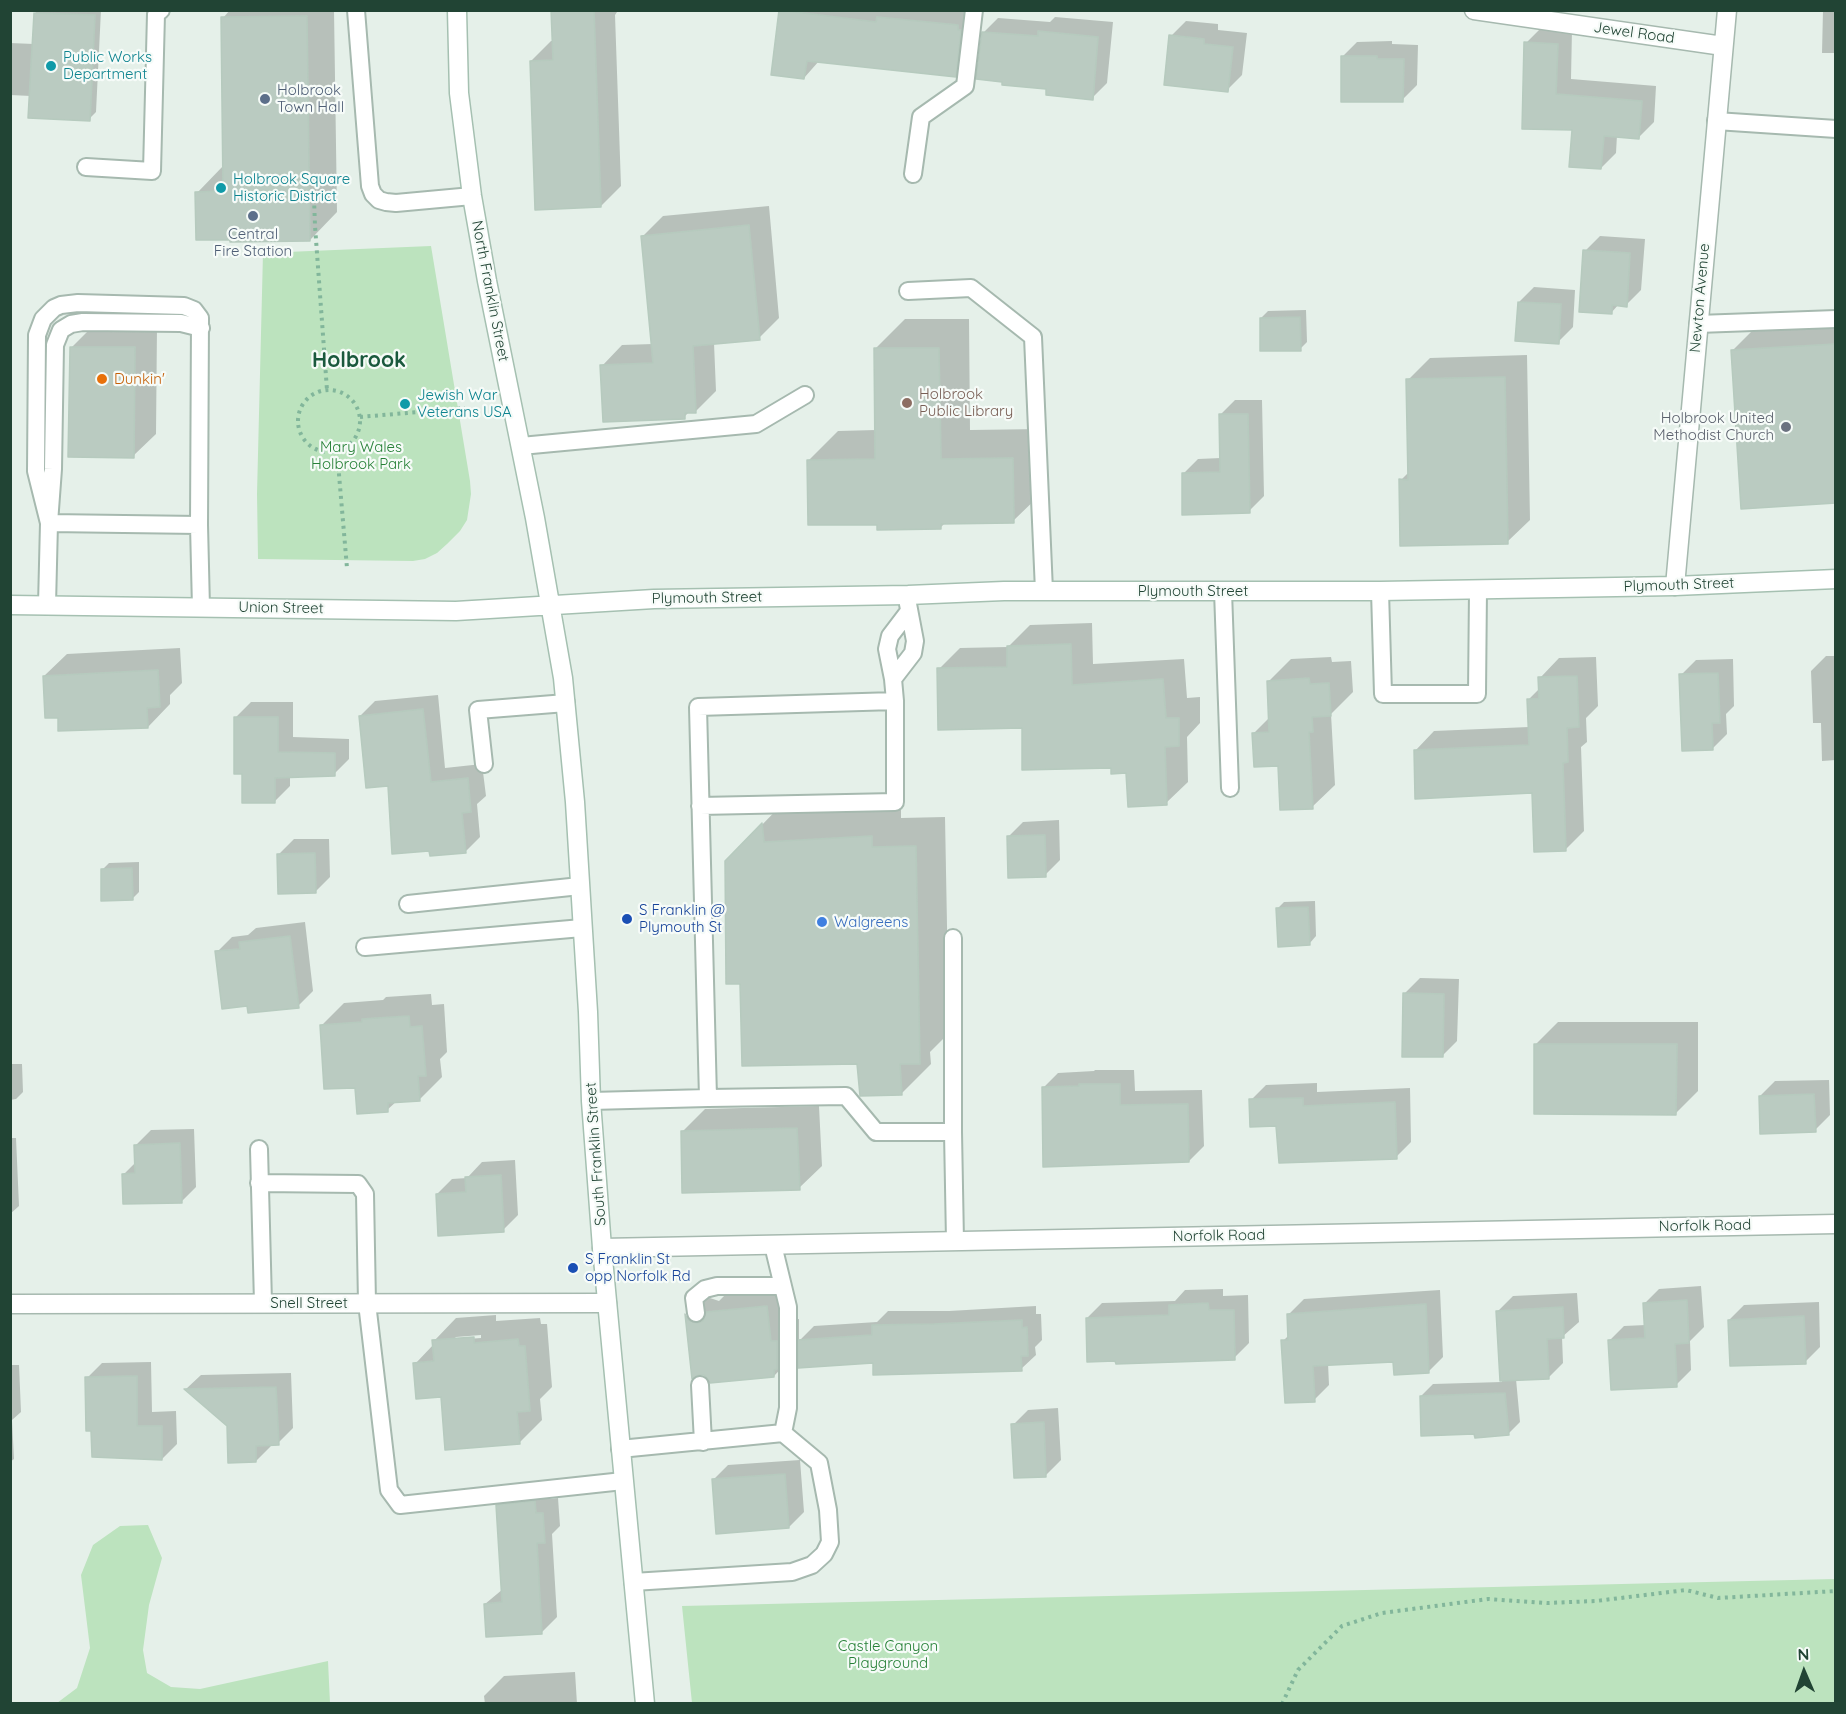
<!DOCTYPE html>
<style>
body{margin:0}
#map{position:relative;width:1846px;height:1714px;overflow:hidden;background:#e5f0e9;font-family:Quicksand,sans-serif}
canvas{display:block}
.frame{position:absolute;inset:0;border:12px solid #214434;pointer-events:none}
.north{position:absolute;left:1774px;top:1642px;width:60px;height:60px;-webkit-text-stroke:4px #f6fbf8;paint-order:stroke;rotate:358deg;font-size:16px;font-weight:700;line-height:24px;text-align:center;color:#214434}
.north::after{content:'';display:block;margin:auto;width:21px;height:27px;background:#214434;clip-path:polygon(50% 0,100% 100%,50% 72%,0 100%)}
</style>
<div id="map">
<canvas width="1846" height="1714"></canvas>
<div class="frame"></div>
<div class="north">N</div>
</div>
<script>
const ctx = document.querySelector('canvas').getContext('2d');
ctx.lineJoin = 'round';
function fill(path, color) { ctx.fillStyle = color; ctx.fill(path, 'evenodd'); }
const toPath = rows => new Path2D(rows.map(r => 'M' + r).join(''));
function strokePath(path, color, width, dash) { ctx.strokeStyle = color; ctx.lineWidth = width; ctx.lineCap = dash ? 'butt' : 'round'; ctx.setLineDash(dash || []); ctx.stroke(path); }
function write(font, color, halo, rows, align = 'center') {
  ctx.font = font + ' Quicksand,sans-serif'; ctx.lineWidth = 4.5; ctx.setLineDash([]); ctx.textBaseline = 'middle'; ctx.strokeStyle = halo; ctx.fillStyle = color; for (const [text, x, y, turn = 0] of rows) {
    ctx.save(); ctx.translate(x, y); ctx.rotate((+turn || 0) * Math.PI / 180); ctx.textAlign = isNaN(turn) ? turn : align; if (halo) ctx.strokeText(text, 0, 0); ctx.fillText(text, 0, 0); ctx.restore();
  }
}
fill(toPath([
 [431,246,470,481,471,494,467,520,460,531,447,544,437,553,425,559,413,561,258,559,257,494,263,253],
 [148,1525,162,1558,149,1605,143,1650,147,1673,171,1687,200,1689,328,1661,330,1703,57,1703,77,1688,90,1648,81,1575,93,1545,120,1526],
 [1835,1579,1835,1704,692,1703,682,1606]
]), '#bce3be');
fill(toPath([
 [38,10,101,10,96,112,89,119,31,96,10,95,10,43,34,44,35,13],
 [230,10,334,10,337,212,310,240,197,193,224,165,223,18],
 [552,10,646,10,617,12,615,15,621,186,601,206,531,61,551,41,553,41],
 [781,10,968,10,970,60,955,75,819,61,804,78],
 [1823,10,1836,10,1836,53,1822,53],
 [1055,17,1113,22,1107,83,1092,98,983,33,998,18,1050,22],
 [1186,21,1218,24,1218,30,1247,33,1242,75,1227,90,1171,36],
 [1541,28,1572,29,1571,79,1656,86,1654,122,1639,137,1617,135,1616,153,1601,168,1574,128,1526,43],
 [1392,41,1392,44,1418,45,1417,85,1402,100,1342,57,1357,42],
 [769,206,779,318,759,338,714,343,716,391,696,411,690,411,684,417,602,366,622,345,653,344,643,236,663,216],
 [1600,236,1645,239,1641,290,1626,305,1619,304,1611,313,1585,251],
 [1534,287,1575,290,1573,327,1558,342,1519,302],
 [1306,310,1307,342,1300,349,1261,318,1268,311],
 [1836,317,1836,502,1732,351,1762,321],
 [905,319,969,319,970,430,1042,429,1043,492,1013,521,946,522,940,528,809,460,838,431,876,430,875,349],
 [94,325,157,326,156,434,133,456,72,347],
 [1527,355,1530,520,1507,542,1401,480,1409,472,1408,380,1430,358],
 [1235,400,1262,400,1264,496,1249,511,1183,474,1198,459,1221,458,1220,415],
 [1092,623,1093,664,1184,659,1187,698,1200,697,1200,723,1187,737,1188,782,1166,803,1128,772,1112,766,1023,727,939,669,960,648,1008,647,1030,625],
 [180,648,182,683,170,695,170,704,148,727,59,716,44,676,67,654],
 [1826,656,1836,656,1836,760,1822,761,1821,723,1813,723,1811,671],
 [1331,657,1332,662,1351,661,1353,692,1331,714,1335,785,1312,807,1254,733,1270,717,1269,681,1291,659],
 [1596,657,1598,706,1586,718,1587,742,1581,747,1584,831,1565,850,1533,792,1415,751,1434,731,1529,727,1528,700,1540,688,1540,678,1559,658],
 [1733,659,1734,706,1726,714,1727,734,1712,749,1681,675,1696,660],
 [438,695,445,768,482,764,486,796,477,804,480,837,465,852,360,716,375,701],
 [251,702,293,702,293,737,349,739,349,759,334,774,290,776,290,786,275,801,244,773,236,717],
 [791,795,793,813,901,808,901,818,945,817,949,1033,930,1052,931,1064,901,1094,741,982,726,862],
 [1059,820,1060,860,1045,875,1008,837,1023,822],
 [294,839,329,839,330,877,315,892,279,854],
 [139,862,139,892,132,899,102,870,109,863],
 [1315,901,1316,936,1309,944,1277,909,1284,902],
 [305,922,313,991,298,1006,248,1004,217,952,232,937,248,935,256,928],
 [1420,978,1459,979,1457,1041,1442,1056,1405,993],
 [431,994,432,1005,444,1004,447,1052,440,1059,442,1077,419,1100,397,1101,387,1110,357,1086,322,1025,344,1003,383,1000,386,997],
 [1558,1022,1698,1022,1698,1091,1676,1113,1536,1044],
 [10,1064,22,1064,23,1092,16,1099,10,1100],
 [1095,1070,1134,1070,1135,1091,1202,1090,1204,1146,1189,1161,1043,1088,1058,1073,1094,1071],
 [1829,1080,1830,1115,1815,1130,1760,1096,1775,1081],
 [1317,1083,1317,1092,1410,1088,1411,1142,1396,1157,1278,1124,1251,1100,1266,1085],
 [819,1106,822,1166,799,1188,682,1132,705,1109],
 [194,1129,196,1187,181,1202,124,1174,136,1162,136,1145,151,1130],
 [10,1138,16,1138,19,1206,10,1214],
 [515,1160,518,1215,503,1230,437,1194,452,1179,467,1178,482,1162],
 [789,1285,793,1320,799,1319,799,1341,814,1326,877,1322,888,1311,949,1311,1036,1306,1036,1314,1041,1314,1042,1340,1035,1347,1036,1355,1021,1369,874,1361,800,1345,796,1349,796,1353,774,1376,699,1373,693,1376,687,1315,708,1293,710,1298,719,1301,730,1290],
 [1701,1286,1704,1327,1690,1341,1691,1370,1676,1385,1609,1341,1624,1326,1646,1325,1644,1304,1659,1289],
 [1223,1289,1223,1296,1248,1295,1249,1343,1234,1358,1117,1360,1087,1318,1102,1303,1175,1301,1185,1290],
 [1440,1290,1443,1357,1428,1372,1395,1360,1328,1363,1329,1385,1314,1400,1283,1341,1290,1334,1289,1314,1304,1299],
 [1577,1293,1579,1322,1562,1337,1563,1363,1548,1378,1516,1379,1520,1422,1508,1434,1476,1433,1421,1396,1433,1384,1502,1382,1498,1311,1513,1296],
 [1819,1302,1820,1347,1805,1362,1729,1320,1744,1305],
 [496,1315,496,1321,540,1318,541,1324,547,1324,552,1387,540,1399,542,1420,519,1443,443,1395,415,1364,434,1344,434,1341,456,1318],
 [481,1335,481,1338,453,1340,456,1337],
 [151,1362,152,1412,176,1411,177,1444,162,1459,87,1378,102,1363],
 [10,1365,19,1365,21,1412,12,1420,14,1459,10,1462],
 [291,1373,293,1428,278,1443,271,1444,271,1446,256,1461,228,1425,186,1389,201,1375],
 [1058,1408,1061,1460,1046,1475,1013,1425,1028,1410],
 [800,1460,804,1512,789,1527,713,1480,728,1465],
 [550,1487,550,1499,558,1498,560,1526,552,1534,557,1617,542,1632,485,1604,503,1589,497,1506,512,1491],
 [575,1672,577,1704,485,1704,484,1696,504,1676]
]), '#0003');
const building = toPath([
 [551,10,594,10,601,207,535,210,530,61,553,60,551,10],
 [779,10,876,22,877,17,958,25,958,30,961,30,956,77,807,61,804,79,771,75,779,10],
 [34,13,95,15,90,121,28,118,34,13],
 [307,16,310,241,230,242,230,240,196,240,195,192,223,191,221,17,307,16],
 [1038,31,1098,37,1093,100,1046,95,1046,89,1002,85,1002,82,976,79,982,32,1038,36,1038,31],
 [1169,35,1204,39,1204,44,1233,47,1228,92,1164,85,1169,35],
 [1524,42,1558,44,1556,94,1642,101,1639,139,1604,136,1601,169,1569,167,1572,130,1522,129,1524,42],
 [1341,56,1377,56,1377,59,1404,59,1403,102,1341,102,1341,56],
 [749,225,760,340,693,346,696,413,685,413,685,419,603,422,600,365,653,363,641,236,749,225],
 [1583,250,1630,253,1627,307,1612,305,1612,314,1579,312,1583,250],
 [1518,302,1561,304,1559,344,1515,341,1518,302],
 [1300,317,1301,351,1260,351,1260,318,1300,317],
 [1836,344,1836,503,1741,509,1731,350,1836,344],
 [70,347,135,347,134,458,68,457,70,347],
 [874,348,939,348,941,459,1013,458,1014,523,941,524,941,529,877,530,877,525,808,525,807,460,875,459,874,348],
 [1505,377,1508,544,1400,546,1399,479,1408,480,1406,379,1505,377],
 [1219,414,1248,414,1250,513,1182,515,1182,473,1220,472,1219,414],
 [1071,644,1072,685,1163,679,1166,718,1179,718,1179,746,1165,747,1167,805,1128,807,1126,773,1111,774,1111,768,1022,770,1022,728,938,730,937,668,1007,667,1007,646,1071,644],
 [158,670,160,707,147,708,148,728,58,731,58,718,45,718,43,676,158,670],
 [1718,673,1720,723,1712,723,1713,750,1682,751,1679,674,1718,673],
 [1577,676,1579,727,1567,728,1568,762,1563,763,1566,851,1534,852,1532,793,1415,799,1414,750,1529,745,1527,699,1539,699,1538,677,1577,676],
 [1309,678,1310,684,1329,683,1331,716,1312,717,1313,732,1309,732,1313,809,1280,810,1278,766,1254,767,1252,733,1269,732,1267,681,1309,678],
 [423,709,431,782,468,778,471,812,462,813,466,853,430,856,429,851,392,854,388,786,366,788,359,716,423,709],
 [234,717,278,717,278,752,335,753,335,776,275,778,275,803,242,803,242,774,234,774,234,717],
 [762,823,764,842,872,836,872,847,916,846,920,1064,900,1064,902,1095,860,1096,857,1064,742,1066,740,984,726,984,725,861,762,823],
 [1045,835,1046,877,1008,878,1007,836,1045,835],
 [315,853,316,893,278,894,277,854,315,853],
 [132,868,133,900,101,901,101,869,132,868],
 [1308,907,1310,945,1278,947,1276,908,1308,907],
 [290,936,299,1008,248,1013,247,1006,222,1009,215,951,240,949,239,942,290,936],
 [1403,993,1444,994,1443,1057,1402,1057,1403,993],
 [409,1016,410,1027,422,1026,426,1076,418,1076,420,1101,388,1103,388,1112,357,1114,355,1088,324,1089,320,1025,362,1022,362,1019,409,1016],
 [1534,1044,1677,1044,1676,1115,1534,1114,1534,1044],
 [1079,1084,1120,1084,1120,1105,1188,1104,1189,1162,1043,1167,1042,1087,1079,1086,1079,1084],
 [1814,1094,1816,1132,1760,1134,1759,1096,1814,1094],
 [1303,1098,1303,1106,1395,1102,1397,1159,1279,1163,1276,1126,1250,1127,1249,1099,1303,1098],
 [797,1128,800,1190,682,1193,681,1131,797,1128],
 [180,1143,182,1203,123,1204,122,1174,135,1173,134,1145,180,1143],
 [501,1175,504,1232,438,1236,436,1194,466,1192,465,1177,501,1175],
 [1687,1300,1689,1343,1675,1344,1677,1387,1611,1390,1608,1340,1645,1338,1643,1303,1687,1300],
 [1208,1303,1209,1310,1234,1310,1235,1360,1116,1364,1115,1361,1087,1362,1086,1318,1169,1315,1169,1305,1208,1303],
 [1426,1304,1429,1373,1394,1375,1393,1362,1313,1366,1315,1402,1285,1403,1281,1340,1288,1340,1287,1314,1426,1304],
 [767,1306,771,1341,777,1341,777,1369,774,1370,774,1377,710,1383,708,1379,704,1375,699,1375,692,1379,685,1314,688,1320,697,1323,703,1321,706,1312,767,1306],
 [1563,1307,1564,1338,1547,1339,1549,1379,1500,1381,1496,1311,1563,1307],
 [1804,1316,1806,1364,1730,1366,1728,1320,1804,1316],
 [1022,1320,1022,1328,1027,1327,1028,1356,1021,1356,1022,1371,873,1375,873,1363,798,1368,798,1340,872,1335,872,1325,934,1324,1022,1320],
 [474,1337,474,1343,518,1339,519,1346,525,1346,530,1411,517,1412,520,1444,445,1450,441,1397,416,1399,413,1363,434,1361,432,1340,474,1337],
 [137,1376,137,1426,162,1426,162,1460,92,1457,91,1431,86,1431,85,1377,137,1376],
 [276,1387,279,1445,256,1446,256,1462,228,1463,227,1426,184,1389,276,1387],
 [1505,1393,1509,1435,1475,1438,1474,1434,1421,1436,1420,1396,1505,1393],
 [1044,1422,1046,1477,1014,1478,1011,1424,1044,1422],
 [785,1474,789,1528,716,1534,712,1479,785,1474],
 [535,1501,536,1513,543,1513,545,1543,537,1543,542,1634,486,1637,484,1604,502,1602,496,1505,535,1501]
]);
fill(building, '#bacbc1');
strokePath(building, '#b6cabe', 1.5);
const lane = toPath([
 [356,10,370,186,373,194,379,200,386,202,396,203,472,196],
 [1716,121,1836,129],
 [86,167,152,171,156,14,161,10],
 [913,174,921,117,965,86,974,10],
 [908,291,971,288,1033,337,1044,591],
 [1698,324,1836,319],
 [521,446,756,424,805,395],
 [199,525,49,523,53,469,55,345,61,330,71,324,83,322,181,323,201,328],
 [1223,591,1230,788],
 [1380,591,1383,694,1477,694,1478,590],
 [47,605,49,523,36,471,37,335,43,319,54,308,61,305,78,303,184,306,194,310,200,318,199,525,201,608],
 [893,679,913,653,915,641,908,604],
 [484,764,478,710,566,703],
 [700,806,895,802,895,701],
 [408,904,580,886],
 [953,938,953,1132,955,1241],
 [365,947,582,928],
 [708,1098,846,1096,876,1132,953,1132],
 [591,1101,708,1098,698,707,895,701,893,679,887,649,890,636,909,611],
 [259,1149,263,1303],
 [259,1183,358,1184,365,1194,367,1303,389,1490,400,1505,623,1481],
 [696,1313,694,1298,705,1289,717,1286,783,1286],
 [700,1385,703,1442],
 [620,1449,783,1433,788,1408,788,1307,773,1245],
 [633,1582,792,1572,812,1565,824,1554,830,1542,828,1510,819,1463,783,1433]
]);
const street = toPath([
 [1474,10,1723,46],
 [1675,586,1727,10],
 [602,1248,1836,1224],
 [10,1304,607,1303]
]);
const secondary = toPath([
 [457,10,459,93,472,196,487,281,535,518,563,678,575,802,588,1012,591,1101,602,1248,645,1704],
 [10,605,456,611,654,599,908,595,1004,591,1380,591,1675,586,1836,579]
]);
strokePath(lane, '#a6b9af', 20);
strokePath(street, '#a6b9af', 21);
strokePath(secondary, '#a5c0b1', 21);
strokePath(toPath([
 [314,198,315,226,327,390],
 '298 421a31 31 0 1 1 62 0a31 31 0 1 1-62 0Z',
 [360,417,465,408],
 [337,451,347,568],
 [1282,1704,1298,1670,1342,1626,1382,1613,1488,1599,1547,1603,1596,1601,1686,1590,1718,1598,1836,1591]
]), '#82b69b', 4, [3, 4.5]);
strokePath(lane, '#fff', 16);
strokePath(street, '#fff', 18);
strokePath(secondary, '#fff', 18);
for (const [x, y, r, color] of [
 [51,66,6,"#0f9aa8"],
 [265,99,6,"#5c6f8a"],
 [221,188,6,"#0f9aa8"],
 [253,216,6,"#5c6f8a"],
 [102,379,6,"#e8710a"],
 [907,403,6,"#8d6e63"],
 [405,404,6,"#0f9aa8"],
 [1786,427,6,"#6b7280"],
 [627,919,6,"#1a4fb4"],
 [822,922,6,"#3f7fe0"],
 [573,1268,6,"#1a4fb4"]
]) { const dot = new Path2D(); dot.arc(x, y, r, 0, 2 * Math.PI); ctx.fillStyle = color; ctx.fill(dot); strokePath(dot, '#f6fbf8', 2); }
write('15px', '#214434', '#f6fbf8', [
 ["Jewel Road",1634,33,8],
 ["North Franklin Street",490,291,79],
 ["Newton Avenue",1700,298,-85],
 ["Plymouth Street",1679,585,-2],
 ["Plymouth Street",1193,591],
 ["Plymouth Street",707,598,-1],
 ["Union Street",281,608,1],
 ["South Franklin Street",596,1154,-94],
 ["Norfolk Road",1705,1226,-1],
 ["Norfolk Road",1219,1236,-1],
 ["Snell Street",309,1303]
]);
write('15px', '#0d838f', '#f6fbf8', [
 ["Public Works",63,57],
 ["Department",63,74],
 ["Holbrook Square",233,179],
 ["Historic District",233,196],
 ["Jewish War",417,395],
 ["Veterans USA",417,412]
], 'left');
write('15px', '#4e5e75', '#f6fbf8', [
 ["Holbrook",277,90],
 ["Town Hall",277,107],
 ["Central",253,234,"center"],
 ["Fire Station",253,251,"center"]
], 'left');
write('15px', '#c56008', '#f6fbf8', [
 ["Dunkin'",114,379]
], 'left');
write('15px', '#785e54', '#f6fbf8', [
 ["Holbrook",919,394],
 ["Public Library",919,411]
], 'left');
write('15px', '#5b616d', '#f6fbf8', [
 ["Holbrook United",1774,418],
 ["Methodist Church",1774,435]
], 'right');
write('15px', '#268037', '#f6fbf8', [
 ["Mary Wales",361,447],
 ["Holbrook Park",361,464],
 ["Castle Canyon",888,1646],
 ["Playground",888,1663]
]);
write('15px', '#164399', '#f6fbf8', [
 ["S Franklin @",639,910],
 ["Plymouth St",639,927],
 ["S Franklin St",585,1259],
 ["opp Norfolk Rd",585,1276]
], 'left');
write('15px', '#366cbe', '#f6fbf8', [
 ["Walgreens",834,922]
], 'left');
write('bold 21px', '#1a593d', '#f6fbf8', [
 ["Holbrook",359,361]
]);
</script>
